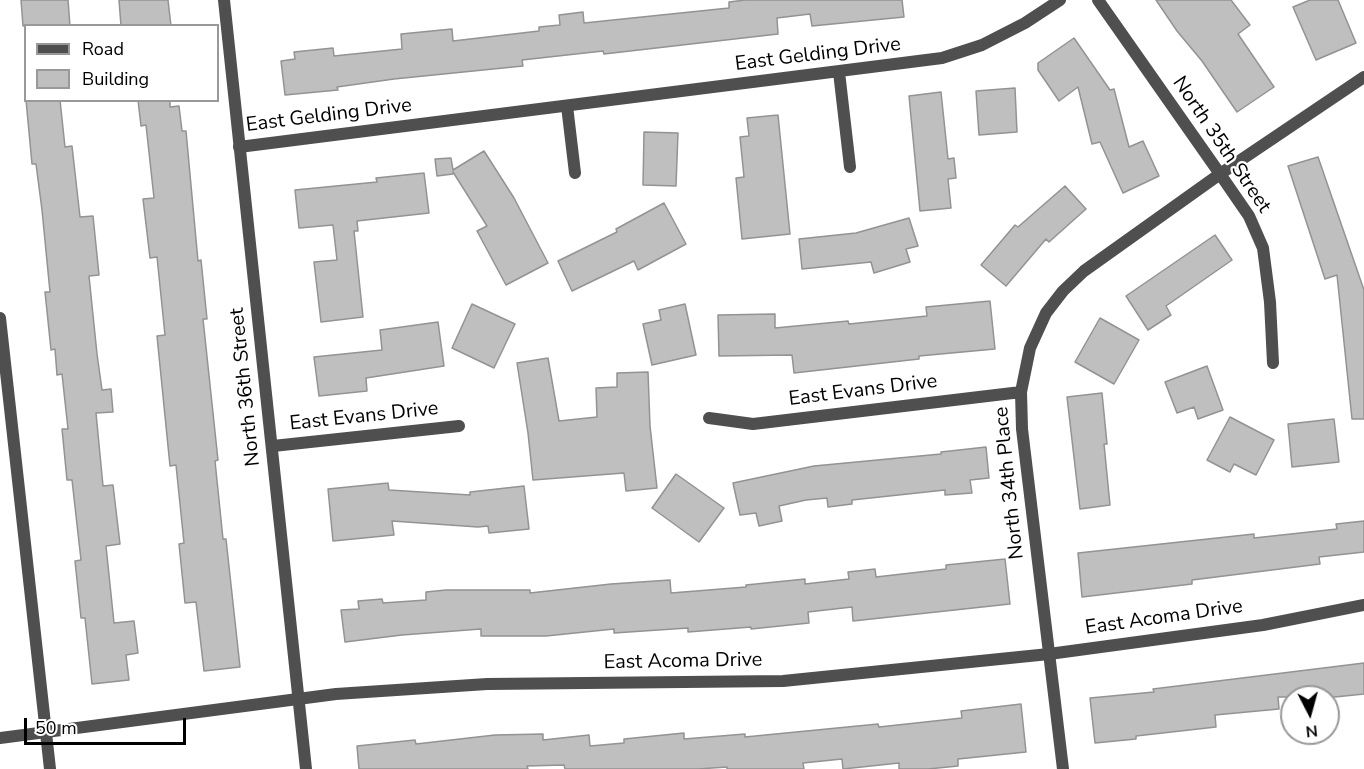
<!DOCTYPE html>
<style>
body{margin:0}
#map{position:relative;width:1364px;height:769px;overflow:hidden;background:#fff;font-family:"Nunito Sans",sans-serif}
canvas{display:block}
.legend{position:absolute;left:24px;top:24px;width:195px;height:78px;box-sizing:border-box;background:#fff;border:2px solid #999;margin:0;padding:8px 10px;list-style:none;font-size:18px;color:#000}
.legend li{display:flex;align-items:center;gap:12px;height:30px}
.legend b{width:30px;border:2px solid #999}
.north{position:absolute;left:1280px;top:685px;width:60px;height:60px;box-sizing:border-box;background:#fff;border:2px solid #999;border-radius:50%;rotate:174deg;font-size:16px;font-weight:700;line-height:24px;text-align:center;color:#000}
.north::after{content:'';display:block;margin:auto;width:21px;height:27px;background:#000;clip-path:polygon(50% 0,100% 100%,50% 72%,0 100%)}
.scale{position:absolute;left:24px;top:718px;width:162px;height:27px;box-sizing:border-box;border:3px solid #000;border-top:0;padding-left:8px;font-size:18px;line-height:21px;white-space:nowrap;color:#000;-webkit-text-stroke:4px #fff;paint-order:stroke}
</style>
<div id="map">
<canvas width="1364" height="769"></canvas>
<ul class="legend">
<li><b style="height:8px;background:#4f4f4f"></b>Road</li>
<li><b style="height:16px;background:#bfbfbf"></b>Building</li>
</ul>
<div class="north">N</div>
<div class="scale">50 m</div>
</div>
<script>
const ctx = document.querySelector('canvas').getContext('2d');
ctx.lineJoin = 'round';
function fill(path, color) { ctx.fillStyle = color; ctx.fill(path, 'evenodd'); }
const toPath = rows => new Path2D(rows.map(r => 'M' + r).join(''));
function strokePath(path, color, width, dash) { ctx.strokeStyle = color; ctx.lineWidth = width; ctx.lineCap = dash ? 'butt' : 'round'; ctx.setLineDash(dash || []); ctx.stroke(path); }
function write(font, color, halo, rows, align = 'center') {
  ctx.font = font + ' "Nunito Sans",sans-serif'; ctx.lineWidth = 4.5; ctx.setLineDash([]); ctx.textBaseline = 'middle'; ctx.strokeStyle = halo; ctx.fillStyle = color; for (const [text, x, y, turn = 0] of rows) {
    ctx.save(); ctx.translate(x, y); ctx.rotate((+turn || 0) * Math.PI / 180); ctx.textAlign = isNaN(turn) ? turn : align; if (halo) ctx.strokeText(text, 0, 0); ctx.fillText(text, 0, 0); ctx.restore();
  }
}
const building = toPath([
 [21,0,68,0,70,26,23,26,21,0],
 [119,0,168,0,171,26,121,26,119,0],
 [745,0,902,0,904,17,812,26,810,14,777,18,778,34,604,54,603,51,522,60,523,66,394,79,337,87,338,90,285,95,281,61,295,59,294,52,333,48,334,56,402,49,401,34,452,29,453,41,539,31,539,27,560,25,559,15,583,12,584,23,729,8,729,2,745,0],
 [1156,0,1231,0,1250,25,1238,34,1274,87,1237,112,1202,61,1177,31,1156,0],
 [1310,0,1338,0,1356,43,1316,60,1293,7,1310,0],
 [1074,38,1110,90,1114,89,1129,147,1143,141,1159,176,1123,193,1100,142,1092,144,1078,87,1059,101,1038,70,1038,63,1074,38],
 [1015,88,1017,132,979,135,976,91,1015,88],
 [941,92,948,159,954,158,956,178,948,179,951,208,920,211,909,96,941,92],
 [26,100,60,100,65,147,72,146,80,217,93,216,99,275,89,276,97,354,102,390,111,389,113,412,96,413,103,486,113,485,120,544,106,546,114,623,134,621,138,653,126,655,129,680,92,684,85,618,81,618,75,561,81,560,72,480,67,480,62,429,68,429,62,374,57,375,55,349,51,350,45,292,50,292,42,210,36,164,32,164,26,100],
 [138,100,170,100,170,107,179,106,182,131,186,131,198,261,201,260,207,319,203,319,218,460,215,461,223,539,226,539,240,667,204,671,196,602,185,603,179,544,184,543,176,465,170,466,157,336,165,335,157,257,150,258,143,199,154,198,146,125,141,126,138,100],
 [778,115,790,234,742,239,736,178,744,177,740,137,749,136,747,118,778,115],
 [644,132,678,133,676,186,643,185,644,132],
 [484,151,514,198,548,263,506,285,477,231,487,226,453,172,453,174,437,176,435,159,451,158,453,170,484,151],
 [1318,157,1364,290,1364,419,1352,419,1337,275,1325,279,1288,166,1318,157],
 [424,173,429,213,357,221,358,231,354,231,363,317,321,322,314,262,337,260,333,225,299,228,295,190,377,182,376,178,424,173],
 [1065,186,1086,209,1049,242,1046,239,1006,286,981,265,1015,225,1018,227,1065,186],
 [664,203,686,244,638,270,634,261,572,291,558,261,617,232,616,229,664,203],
 [909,218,918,246,906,249,910,262,874,273,871,262,802,269,799,239,856,233,909,218],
 [1215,235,1232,260,1166,306,1171,315,1148,330,1126,296,1215,235],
 [990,301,995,349,919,356,919,359,794,373,792,355,719,356,718,315,775,314,775,328,848,321,849,324,927,316,926,307,990,301],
 [472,304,515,324,494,368,452,348,472,304],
 [685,304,696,355,652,365,643,324,661,320,659,310,685,304],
 [1100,318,1139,340,1114,384,1075,362,1100,318],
 [438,322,444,366,366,378,367,391,319,396,314,357,382,350,380,330,438,322],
 [548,358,559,421,597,417,596,388,617,387,617,373,648,372,650,426,657,488,626,491,624,473,533,480,528,433,517,363,548,358],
 [1207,366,1223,410,1198,419,1194,407,1177,413,1165,382,1207,366],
 [1102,393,1107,444,1104,444,1110,505,1080,509,1067,397,1102,393],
 [1230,417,1274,440,1256,475,1234,464,1230,472,1207,460,1230,417],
 [1334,419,1339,462,1292,467,1288,424,1334,419],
 [986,447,989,478,970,480,972,493,945,495,945,490,852,500,852,504,828,507,827,498,806,500,779,506,782,521,759,526,756,513,740,515,733,483,814,466,941,454,941,452,986,447],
 [676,474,724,508,699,542,652,508,676,474],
 [388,483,389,490,470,495,470,492,524,486,529,529,489,533,488,526,478,527,392,521,394,535,333,541,328,489,388,483],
 [1364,521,1364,552,1319,557,1320,564,1192,580,1192,584,1082,597,1078,553,1254,534,1254,538,1337,529,1336,524,1364,521],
 [1005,559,1010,604,853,621,852,607,808,612,809,623,751,629,751,627,688,632,688,628,614,633,614,629,546,636,481,636,481,629,402,635,345,642,341,610,359,609,358,601,382,599,383,603,426,600,426,592,446,590,530,590,530,593,611,584,670,580,671,593,746,587,746,585,805,579,805,584,849,579,848,572,875,569,876,577,946,569,946,565,1005,559],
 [1364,663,1364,694,1335,697,1278,697,1279,709,1215,715,1216,727,1136,736,1136,739,1095,743,1090,698,1154,692,1153,689,1364,663],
 [1021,704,1026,752,958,759,958,766,928,769,899,769,899,763,843,769,842,759,803,763,804,769,727,769,727,767,698,769,565,769,564,765,527,766,528,769,359,769,357,746,415,740,416,744,495,735,543,734,543,740,589,735,590,746,624,743,624,739,684,733,684,739,745,734,745,737,878,724,879,727,962,718,961,711,1021,704]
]);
fill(building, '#bfbfbf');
strokePath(building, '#939393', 1.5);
strokePath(toPath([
 [1098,0,1220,174,1249,216,1263,248,1270,302,1273,363],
 [839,72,850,167],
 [567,106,575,173],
 [239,147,942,58,982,45,1025,23,1060,0],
 [0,318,50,769],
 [709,418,753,424,1021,392],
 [273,446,459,426],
 [1063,769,1022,429,1021,392,1030,348,1046,313,1063,291,1084,271,1220,174,1364,77]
]), '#4f4f4f', 12);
strokePath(toPath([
 [224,0,306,769],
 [0,738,336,694,487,684,783,681,1049,654,1263,625,1364,605]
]), '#4f4f4f', 12);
write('20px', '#000', '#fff', [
 ["East Gelding Drive",818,55,-7],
 ["East Gelding Drive",329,116,-7],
 ["North 35th Street",1221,145,56],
 ["North 36th Street",246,387,-96],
 ["East Evans Drive",863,391,-7],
 ["East Evans Drive",364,417,-6],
 ["North 34th Place",1010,483,-96],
 ["East Acoma Drive",1164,618,-8],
 ["East Acoma Drive",683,662,-1]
]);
</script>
